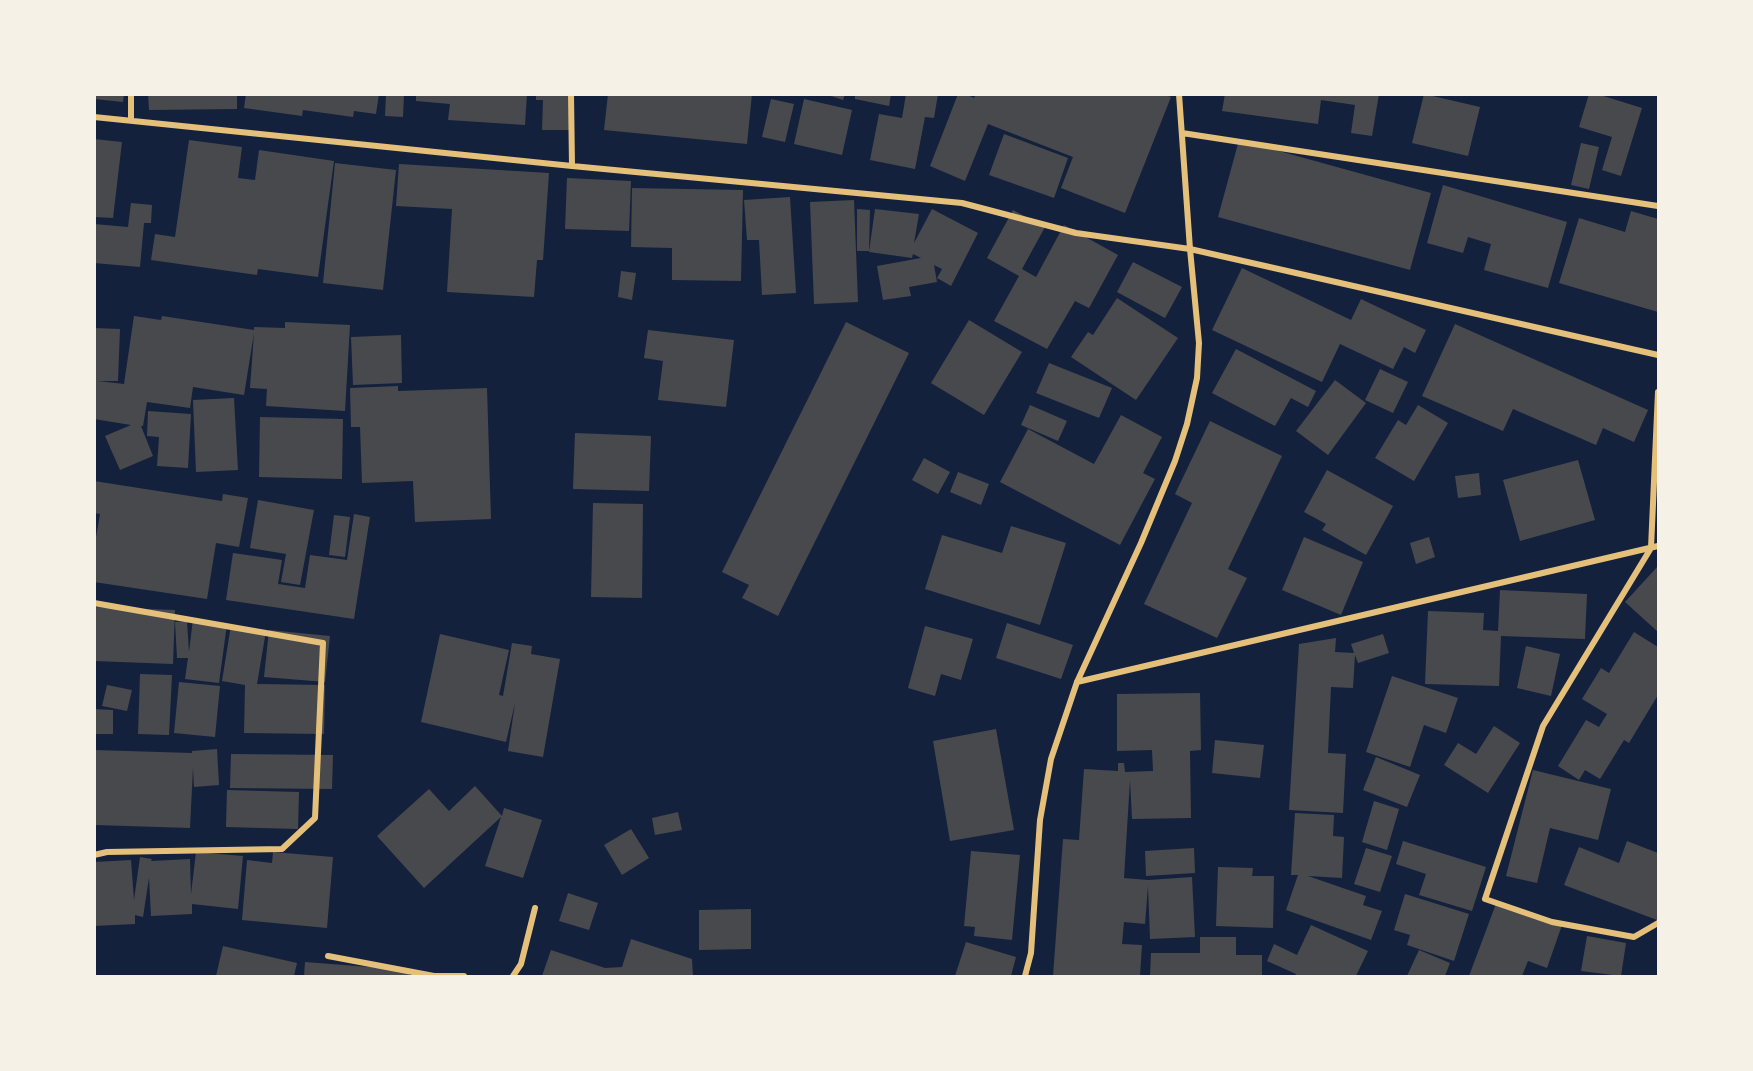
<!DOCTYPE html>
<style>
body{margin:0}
#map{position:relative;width:1753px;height:1071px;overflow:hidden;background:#14213d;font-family:Cabin,sans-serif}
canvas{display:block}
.frame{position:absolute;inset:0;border:96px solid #f6f1e7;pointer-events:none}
</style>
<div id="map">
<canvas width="1753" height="1071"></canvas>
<div class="frame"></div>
</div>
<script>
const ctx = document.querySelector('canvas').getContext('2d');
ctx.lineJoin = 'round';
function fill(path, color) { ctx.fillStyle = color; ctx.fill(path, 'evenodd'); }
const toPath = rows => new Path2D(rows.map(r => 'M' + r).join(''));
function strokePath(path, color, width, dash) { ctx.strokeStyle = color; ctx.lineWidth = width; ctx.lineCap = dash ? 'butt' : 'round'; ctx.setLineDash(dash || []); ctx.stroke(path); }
fill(toPath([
 [94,94,124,94,123,102,94,99],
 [148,94,237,94,237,109,149,110],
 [246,94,379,94,376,114,354,111,353,117,303,110,302,116,244,108],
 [386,94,404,94,403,117,385,116],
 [416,94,527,94,525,125,448,120,450,104,416,101],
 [536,94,572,94,571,130,542,130,543,100,536,100],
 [608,94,752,94,747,144,604,130],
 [825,94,845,94,843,100],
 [855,94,891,94,889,106,855,99],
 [906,94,938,94,934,118,925,117,915,169,870,160,879,114,902,118],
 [958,94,965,94,974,98,976,94,1163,94,1171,97,1125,213,1061,188,1073,157,988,124,965,181,930,166],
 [1225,94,1379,94,1372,136,1351,133,1355,105,1321,100,1318,124,1222,111],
 [1424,94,1480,107,1468,156,1412,143],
 [1589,94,1597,94,1642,108,1621,176,1602,170,1612,137,1579,127],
 [771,99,794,104,785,142,762,137],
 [804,99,852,110,842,155,794,144],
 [1004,134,1068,158,1054,198,989,175],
 [94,139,122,142,113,218,94,217],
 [189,140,242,147,238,178,255,180,259,150,334,161,318,277,258,269,257,275,151,260,155,234,175,237],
 [1239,140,1431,193,1410,270,1218,217],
 [1581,143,1599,147,1589,189,1571,185],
 [335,163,396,170,383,290,323,283],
 [399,164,549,173,543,260,537,260,534,297,447,292,452,209,396,206],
 [567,178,631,181,629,231,565,229],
 [1443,185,1567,222,1548,288,1484,270,1491,244,1468,237,1463,253,1427,243],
 [632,188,743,190,741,281,672,280,672,248,631,247],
 [790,197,796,293,762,295,759,240,747,240,744,200],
 [854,200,858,302,814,304,810,202],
 [131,203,152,205,151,223,144,223,140,267,94,263,94,224,128,227],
 [857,209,870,210,869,251,857,251],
 [875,209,919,214,914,243,932,209,978,233,951,286,937,278,942,269,934,265,937,282,909,287,911,296,883,300,877,266,921,258,913,254,912,258,869,252],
 [1013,210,1045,227,1022,269,1036,277,1064,225,1118,255,1089,308,1075,301,1047,349,994,321,1019,276,987,258],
 [1631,211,1658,219,1658,312,1559,283,1579,218,1625,232],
 [1133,262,1182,287,1165,318,1117,292],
 [1242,268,1351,320,1361,299,1426,330,1415,353,1404,347,1393,369,1340,344,1322,382,1212,330],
 [621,271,636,273,632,300,618,297],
 [1117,298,1178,338,1136,400,1071,357,1088,332,1093,335],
 [134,316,161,320,162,316,254,330,254,327,285,328,285,322,350,325,345,411,266,406,267,389,250,388,254,333,244,395,193,387,190,408,147,402,143,426,141,426,153,456,120,470,105,436,131,425,94,419,94,328,120,329,118,381,98,381,124,384],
 [969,320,1022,352,984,415,931,383],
 [846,322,909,353,778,616,742,598,749,585,722,572],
 [1455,324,1648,410,1634,442,1603,428,1596,445,1513,409,1503,431,1422,396],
 [648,330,734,340,726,407,658,400,663,361,644,358],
 [401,335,402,383,353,385,351,337],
 [1236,349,1316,391,1308,407,1291,398,1275,426,1212,393],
 [1049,363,1112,388,1099,418,1036,393],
 [1380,369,1408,382,1393,413,1365,400],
 [1335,380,1366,403,1328,455,1296,431],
 [398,386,398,391,487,388,491,519,415,522,413,481,362,483,360,427,351,427,350,388],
 [234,398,238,470,196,472,193,400],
 [1030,405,1067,421,1058,441,1021,425],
 [1418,405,1448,423,1414,481,1375,458,1398,420,1406,425],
 [148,411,191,414,188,468,157,466,159,437,147,436],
 [1121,415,1162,437,1143,473,1155,479,1120,545,1000,482,1028,429,1094,464],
 [260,417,343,419,342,479,259,477],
 [1210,421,1282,456,1228,569,1247,578,1217,638,1144,604,1192,503,1175,494],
 [575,433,651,436,649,491,573,489],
 [924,458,950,472,938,494,912,480],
 [1578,460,1595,520,1520,541,1503,480],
 [1327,470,1393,506,1366,555,1322,530,1326,524,1304,512],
 [958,472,989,484,981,505,950,492],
 [1479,473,1481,495,1458,498,1455,476],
 [94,481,222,501,223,494,248,498,239,547,216,543,207,599,94,582,94,549,100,514,94,513],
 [258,500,314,510,300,585,281,582,286,554,250,548],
 [593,503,643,504,642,598,591,597],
 [354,514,370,517,354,619,226,600,233,553,282,560,278,584,305,588,310,555,347,560],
 [334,515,350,517,345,557,329,555],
 [1011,526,1066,543,1040,625,925,589,942,535,1002,553],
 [1304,537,1363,562,1341,615,1282,590],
 [1429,537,1435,557,1416,564,1410,543],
 [1658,566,1658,632,1625,602],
 [1500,590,1587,594,1585,639,1501,636,1499,686,1425,684,1428,611,1484,613,1483,630,1498,631],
 [94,607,175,610,173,664,94,661],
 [193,619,227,624,219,683,185,679,188,658,177,658,175,622,187,621,189,652],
 [1007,623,1073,645,1061,679,996,658],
 [231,625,266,631,257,684,325,685,324,734,244,733,245,685,222,681],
 [925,626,973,639,961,680,941,674,935,696,908,688],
 [269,630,330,636,325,682,264,677],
 [1634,632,1658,647,1658,695,1629,743,1624,740,1600,779,1585,770,1579,780,1558,766,1586,720,1599,727,1607,714,1582,699,1601,668,1609,673],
 [440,634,509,650,499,695,516,699,503,696,512,643,532,646,531,654,560,659,543,757,508,751,515,703,506,742,421,722],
 [1383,634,1389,653,1358,663,1355,655,1353,688,1331,687,1328,753,1346,754,1343,813,1289,810,1299,644,1336,638,1335,652,1354,653,1351,644],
 [1526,646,1560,654,1551,696,1517,688],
 [140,674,172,675,169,735,138,734],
 [1392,676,1458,698,1446,733,1424,725,1410,767,1366,752],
 [179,682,220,686,215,737,174,733],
 [107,685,132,690,127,711,102,706],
 [1200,693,1201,750,1190,751,1191,818,1132,819,1130,780,1124,878,1148,880,1192,877,1195,937,1150,939,1148,886,1145,924,1124,922,1122,944,1142,945,1140,976,1053,976,1063,839,1079,840,1084,769,1118,771,1118,763,1124,763,1125,772,1153,771,1152,750,1117,751,1117,694],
 [94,709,113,710,113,734,94,734],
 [1494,726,1520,743,1488,793,1444,765,1458,743,1476,754],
 [996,729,1014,830,950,841,933,741],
 [1215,740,1264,745,1260,778,1212,773],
 [217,749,219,785,194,787,193,768,190,828,94,825,94,750,192,753,192,751],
 [231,754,333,755,332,789,230,788],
 [1376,757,1420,775,1407,807,1363,790],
 [1533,770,1611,789,1598,840,1550,828,1537,883,1506,876],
 [475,786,502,816,504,808,542,820,523,878,485,866,501,817,424,888,377,836,429,789,449,811],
 [227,790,299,792,298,829,226,827],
 [1374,801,1399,809,1387,850,1362,842],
 [678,812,682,830,655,835,652,818],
 [1295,813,1334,815,1333,836,1344,837,1342,878,1308,876,1366,896,1363,905,1382,911,1371,940,1286,910,1298,875,1291,875],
 [631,829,649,858,622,875,604,845],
 [1403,841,1486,867,1472,911,1419,895,1426,874,1396,864],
 [1627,841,1658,853,1658,915,1657,920,1564,885,1579,847,1619,863],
 [1194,848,1195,873,1146,876,1145,851],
 [1366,848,1392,856,1380,892,1354,884],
 [971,851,1020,855,1012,940,974,936,975,927,964,926],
 [196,852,243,856,238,909,192,904,192,914,151,916,149,878,143,917,135,915,135,924,94,926,94,862,131,860,134,900,140,857,152,859,151,861,190,859,191,894],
 [273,852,333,857,327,928,242,920,247,860,272,863],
 [1218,867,1253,868,1252,876,1274,876,1273,928,1216,926],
 [568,893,598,903,589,930,559,921],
 [1405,894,1469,914,1454,961,1407,945,1410,935,1394,930],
 [1497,901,1562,925,1547,968,1528,961,1522,976,1469,976],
 [751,909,751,949,699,950,699,910],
 [1311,925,1368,951,1356,976,1295,976,1296,974,1267,961,1274,944,1297,955],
 [1587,936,1626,943,1621,976,1581,971],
 [1200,937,1236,937,1236,955,1262,955,1262,976,1150,976,1151,953,1200,953],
 [631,939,692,959,693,976,542,976,551,950,605,968,622,967],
 [966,942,1016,957,1011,976,955,976],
 [223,946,297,963,294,976,216,976],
 [1419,950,1450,963,1445,976,1407,976],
 [305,962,409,970,409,976,304,976]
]), '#48494c');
strokePath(toPath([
 [131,94,131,120],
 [571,94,572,166],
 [94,117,572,166,962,203,1076,233,1190,249,1658,355],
 [1182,133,1658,206],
 [1658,392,1651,548,1543,726,1485,899,1552,922,1634,937,1658,923],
 [94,603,323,643,315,818,282,849,107,852,94,855],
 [1077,682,1658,546],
 [328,956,434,976,464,976],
 [513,976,521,964,535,908],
 [1025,976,1031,953,1040,820,1051,759,1077,682,1141,543,1175,461,1187,424,1197,378,1199,343,1190,249,1179,94]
]), '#e5c07b', 6);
</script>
